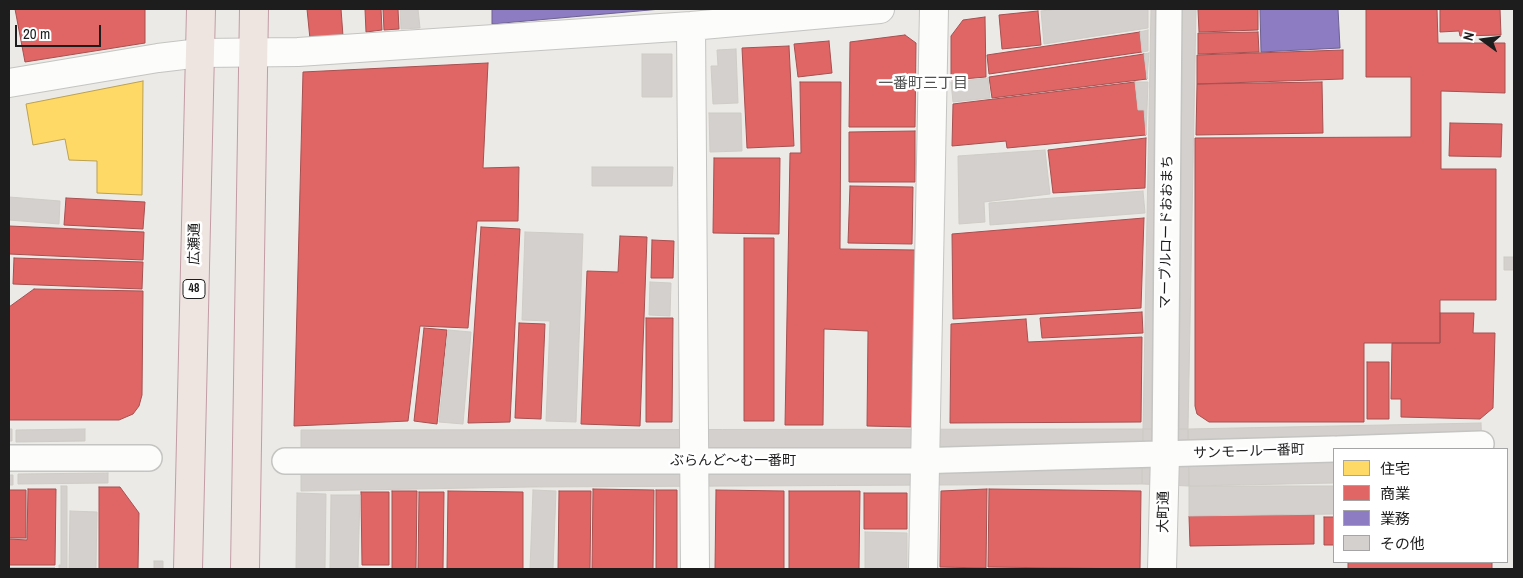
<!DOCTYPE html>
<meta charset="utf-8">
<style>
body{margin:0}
#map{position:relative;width:1523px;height:578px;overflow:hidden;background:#eceae6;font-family:"Archivo Narrow","Noto Sans JP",sans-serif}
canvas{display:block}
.frame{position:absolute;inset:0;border:10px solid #1d1d1d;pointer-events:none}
.legend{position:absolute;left:1333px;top:448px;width:175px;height:115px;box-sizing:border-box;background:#fff;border:1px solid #a5a5a5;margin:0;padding:6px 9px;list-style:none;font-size:15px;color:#1d1d1d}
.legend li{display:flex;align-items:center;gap:10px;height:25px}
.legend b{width:25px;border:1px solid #a5a5a5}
.north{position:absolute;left:1458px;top:15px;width:50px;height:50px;-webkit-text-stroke:4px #fff;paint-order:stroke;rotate:284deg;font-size:14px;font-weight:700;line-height:20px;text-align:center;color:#1d1d1d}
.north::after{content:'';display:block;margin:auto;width:18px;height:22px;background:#1d1d1d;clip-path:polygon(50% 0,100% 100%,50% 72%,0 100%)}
.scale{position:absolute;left:15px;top:25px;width:86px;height:22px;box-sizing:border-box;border:2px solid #1d1d1d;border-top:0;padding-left:6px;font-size:15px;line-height:18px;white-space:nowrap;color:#1d1d1d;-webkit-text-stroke:4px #fff;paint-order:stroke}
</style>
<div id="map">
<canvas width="1523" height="578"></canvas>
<div class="frame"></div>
<ul class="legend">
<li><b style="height:14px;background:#ffd966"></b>住宅</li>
<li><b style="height:14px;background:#e06666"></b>商業</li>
<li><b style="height:14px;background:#8e7cc3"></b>業務</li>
<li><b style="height:14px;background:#d3d0cd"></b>その他</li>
</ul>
<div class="north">N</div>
<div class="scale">20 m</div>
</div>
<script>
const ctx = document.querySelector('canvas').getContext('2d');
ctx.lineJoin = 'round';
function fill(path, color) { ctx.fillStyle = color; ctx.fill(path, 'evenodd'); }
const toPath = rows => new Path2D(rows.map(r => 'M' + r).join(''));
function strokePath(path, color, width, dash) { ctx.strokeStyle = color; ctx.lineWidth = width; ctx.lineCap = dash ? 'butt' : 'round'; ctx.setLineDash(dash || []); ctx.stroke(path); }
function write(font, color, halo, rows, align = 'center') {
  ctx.font = font + ' "Archivo Narrow","Noto Sans JP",sans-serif'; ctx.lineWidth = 5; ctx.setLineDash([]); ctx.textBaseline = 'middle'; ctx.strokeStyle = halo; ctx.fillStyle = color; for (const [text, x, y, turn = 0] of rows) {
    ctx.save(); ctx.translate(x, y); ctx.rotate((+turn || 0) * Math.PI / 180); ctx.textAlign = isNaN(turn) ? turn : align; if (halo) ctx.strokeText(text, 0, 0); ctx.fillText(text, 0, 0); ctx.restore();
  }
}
const homes = toPath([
 [143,81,142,195,97,193,97,161,69,160,65,139,33,145,26,104,143,81],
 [9,568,55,568,55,569,9,569,9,568]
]);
fill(homes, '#ffd966');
strokePath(homes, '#bba150', 1);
const shops = toPath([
 [15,9,145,9,145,43,25,62,15,9],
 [307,9,341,9,343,36,310,39,307,9],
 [365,9,381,9,382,30,366,32,365,9],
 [383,9,398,9,399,29,384,30,383,9],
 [1198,9,1258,9,1258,30,1199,32,1198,9],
 [1366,9,1437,9,1438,43,1505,43,1505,93,1441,91,1441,169,1496,169,1496,300,1440,300,1440,343,1364,343,1364,422,1209,422,1197,414,1195,406,1195,138,1411,137,1411,77,1366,77,1366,9],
 [1440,9,1500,9,1501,35,1460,36,1459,31,1440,32,1440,9],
 [1038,11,1041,45,1002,49,999,15,1038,11],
 [985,17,986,77,951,80,951,36,963,20,985,17],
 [1140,32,1142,52,989,74,987,55,1140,32],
 [1258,32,1259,52,1198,54,1198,33,1258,32],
 [905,35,916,43,915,127,849,127,850,42,905,35],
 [829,41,832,73,798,77,794,44,829,41],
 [789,46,794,146,747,148,742,48,789,46],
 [1343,50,1343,79,1197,84,1197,55,1343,50],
 [1144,54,1147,79,992,98,989,77,1144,54],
 [488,63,483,168,519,167,518,221,477,221,468,328,420,326,408,421,294,426,303,72,488,63],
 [800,82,841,82,840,249,916,250,911,427,867,426,868,331,824,329,823,425,785,425,790,153,801,153,800,82],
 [1135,82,1138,110,1144,110,1146,135,1007,148,1006,141,952,146,953,104,1135,82],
 [1322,82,1323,133,1196,135,1197,84,1322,82],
 [1450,123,1502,124,1501,157,1449,156,1450,123],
 [915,131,915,182,849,182,849,132,915,131],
 [1146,138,1145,188,1053,193,1048,150,1146,138],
 [714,158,780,158,779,234,713,233,714,158],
 [850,186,913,187,912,244,848,243,850,186],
 [66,198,145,202,143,229,64,225,66,198],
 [1144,218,1141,308,953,319,952,234,1144,218],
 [9,226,144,232,143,260,9,254,9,226],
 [481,227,520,229,510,422,468,423,481,227],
 [620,236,647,237,640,426,581,424,587,271,618,272,620,236],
 [744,238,774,238,774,421,744,421,744,238],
 [652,240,674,241,673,278,651,278,652,240],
 [14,258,143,262,142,289,13,284,14,258],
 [34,289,143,291,142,395,139,406,133,414,119,420,9,420,9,307,34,289],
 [1142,312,1143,333,1042,338,1040,318,1142,312],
 [1440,313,1474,313,1473,333,1495,333,1493,408,1480,419,1401,417,1401,399,1391,399,1392,343,1440,343,1440,313],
 [646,318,673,318,672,422,646,422,646,318],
 [1026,319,1028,342,1142,337,1141,422,950,423,951,324,1026,319],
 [519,323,545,324,541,419,515,418,519,323],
 [424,328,447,330,437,424,414,421,424,328],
 [1367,362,1389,362,1389,419,1367,419,1367,362],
 [99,487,120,487,139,513,138,569,99,569,99,487],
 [28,489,56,489,55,565,9,565,9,539,27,540,28,489],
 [593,489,654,490,653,569,592,569,593,489],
 [987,489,986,568,940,567,941,491,987,489],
 [989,489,1141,491,1140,569,988,567,989,489],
 [9,490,26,490,26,538,9,538,9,490],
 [656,490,677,490,677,569,656,569,656,490],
 [716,490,784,491,784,569,715,569,716,490],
 [392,491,417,491,416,569,392,569,392,491],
 [448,491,523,492,523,569,447,569,448,491],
 [559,491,591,491,590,569,558,569,559,491],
 [789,491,860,491,859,569,789,569,789,491],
 [361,492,389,492,389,565,362,565,361,492],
 [419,492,444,492,443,569,418,569,419,492],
 [864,493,907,493,907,529,864,529,864,493],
 [1314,514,1314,544,1190,546,1189,516,1314,514],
 [1324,517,1334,517,1334,545,1324,545,1324,517],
 [1348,562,1492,562,1492,569,1348,569,1348,562]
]);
fill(shops, '#e06666');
strokePath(shops, '#a65050', 1);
const offices = toPath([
 [492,9,661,9,492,24,492,9],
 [1260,9,1338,9,1340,48,1261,52,1260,9]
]);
fill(offices, '#8e7cc3');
strokePath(offices, '#6c6091', 1);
const building = toPath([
 [400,9,418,9,420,28,401,29,400,9],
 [1058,9,1148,9,1148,28,1044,44,1041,11,1058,9],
 [1151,9,1196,9,1188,429,1143,429,1151,9],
 [1148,30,1148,51,1142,52,1140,32,1148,30],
 [736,49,738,103,713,104,711,66,718,66,717,50,736,49],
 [1149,53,1147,79,1144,54,1149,53],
 [642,54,672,54,672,97,642,97,642,54],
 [988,78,990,98,953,102,951,82,988,78],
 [1135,82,1148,82,1146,135,1144,110,1138,110,1135,82],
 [709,113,741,113,742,151,710,152,709,113],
 [1045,150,1050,194,984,202,985,222,959,224,958,156,1045,150],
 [592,167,673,167,672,186,592,186,592,167],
 [1143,191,1145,213,990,225,989,203,1143,191],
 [9,197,60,201,59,224,9,220,9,197],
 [525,232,583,234,576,422,546,421,550,321,522,320,525,232],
 [1504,257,1514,257,1514,270,1504,270,1504,257],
 [650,282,671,283,670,316,649,315,650,282],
 [448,330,471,332,463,424,439,422,448,330],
 [1481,423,1482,449,1334,449,1334,483,1189,486,1188,429,1481,423],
 [9,429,12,429,12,441,9,441,9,429],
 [85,429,85,441,16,442,16,430,85,429],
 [1143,429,1142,484,531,487,301,491,301,430,1143,429],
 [1143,429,1188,429,1189,486,1142,484,1143,429],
 [108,473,108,483,18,484,18,474,108,473],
 [9,475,13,475,13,485,9,485,9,475],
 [61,486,67,486,67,569,59,569,59,565,61,565,61,486],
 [1189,486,1334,486,1334,514,1189,516,1189,486],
 [533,490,556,491,553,569,530,569,533,490],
 [297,493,326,494,325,569,296,569,297,493],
 [331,495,360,495,358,568,386,569,330,569,331,495],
 [70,511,97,512,96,569,69,569,70,511],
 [865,532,907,533,907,569,865,569,865,532],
 [154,561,163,561,163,569,154,569,154,561]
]);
fill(building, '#d3d0cd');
strokePath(building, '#cfccc7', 1);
const pedestrian = toPath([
 [1338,449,1481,444],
 [1165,455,1169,9],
 [9,458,149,458],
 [285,461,913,461,1334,449]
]);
const minor = toPath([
 [691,26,695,569],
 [9,83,158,58,200,53,298,52,691,26,880,9],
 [923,569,934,9],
 [1162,569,1165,455]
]);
const trunk = toPath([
 [188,569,201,9],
 [245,569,254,9]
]);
strokePath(pedestrian, '#c4c4c2', 28);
strokePath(minor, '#c4c4c2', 30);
strokePath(trunk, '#c29ca5', 30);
strokePath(pedestrian, '#fcfcfb', 25);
strokePath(minor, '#fcfcfb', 28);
strokePath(trunk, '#eee5e1', 28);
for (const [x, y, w] of [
 [194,289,22]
]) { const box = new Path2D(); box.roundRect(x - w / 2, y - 9.5, w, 19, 4); ctx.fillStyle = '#fff'; ctx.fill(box); strokePath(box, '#1d1d1d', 1); }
write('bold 12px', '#1d1d1d', null, [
 ["48",194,289]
]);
write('14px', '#1d1d1d', '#fff', [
 ["マーブルロードおおまち",1167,232,-89],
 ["広瀬通",195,244,-89],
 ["サンモール一番町",1249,452,-2],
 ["ぶらんど～む一番町",733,461],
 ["大町通",1164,512,-89]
]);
write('15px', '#505050', '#fff', [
 ["一番町三丁目",923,84]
]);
</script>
